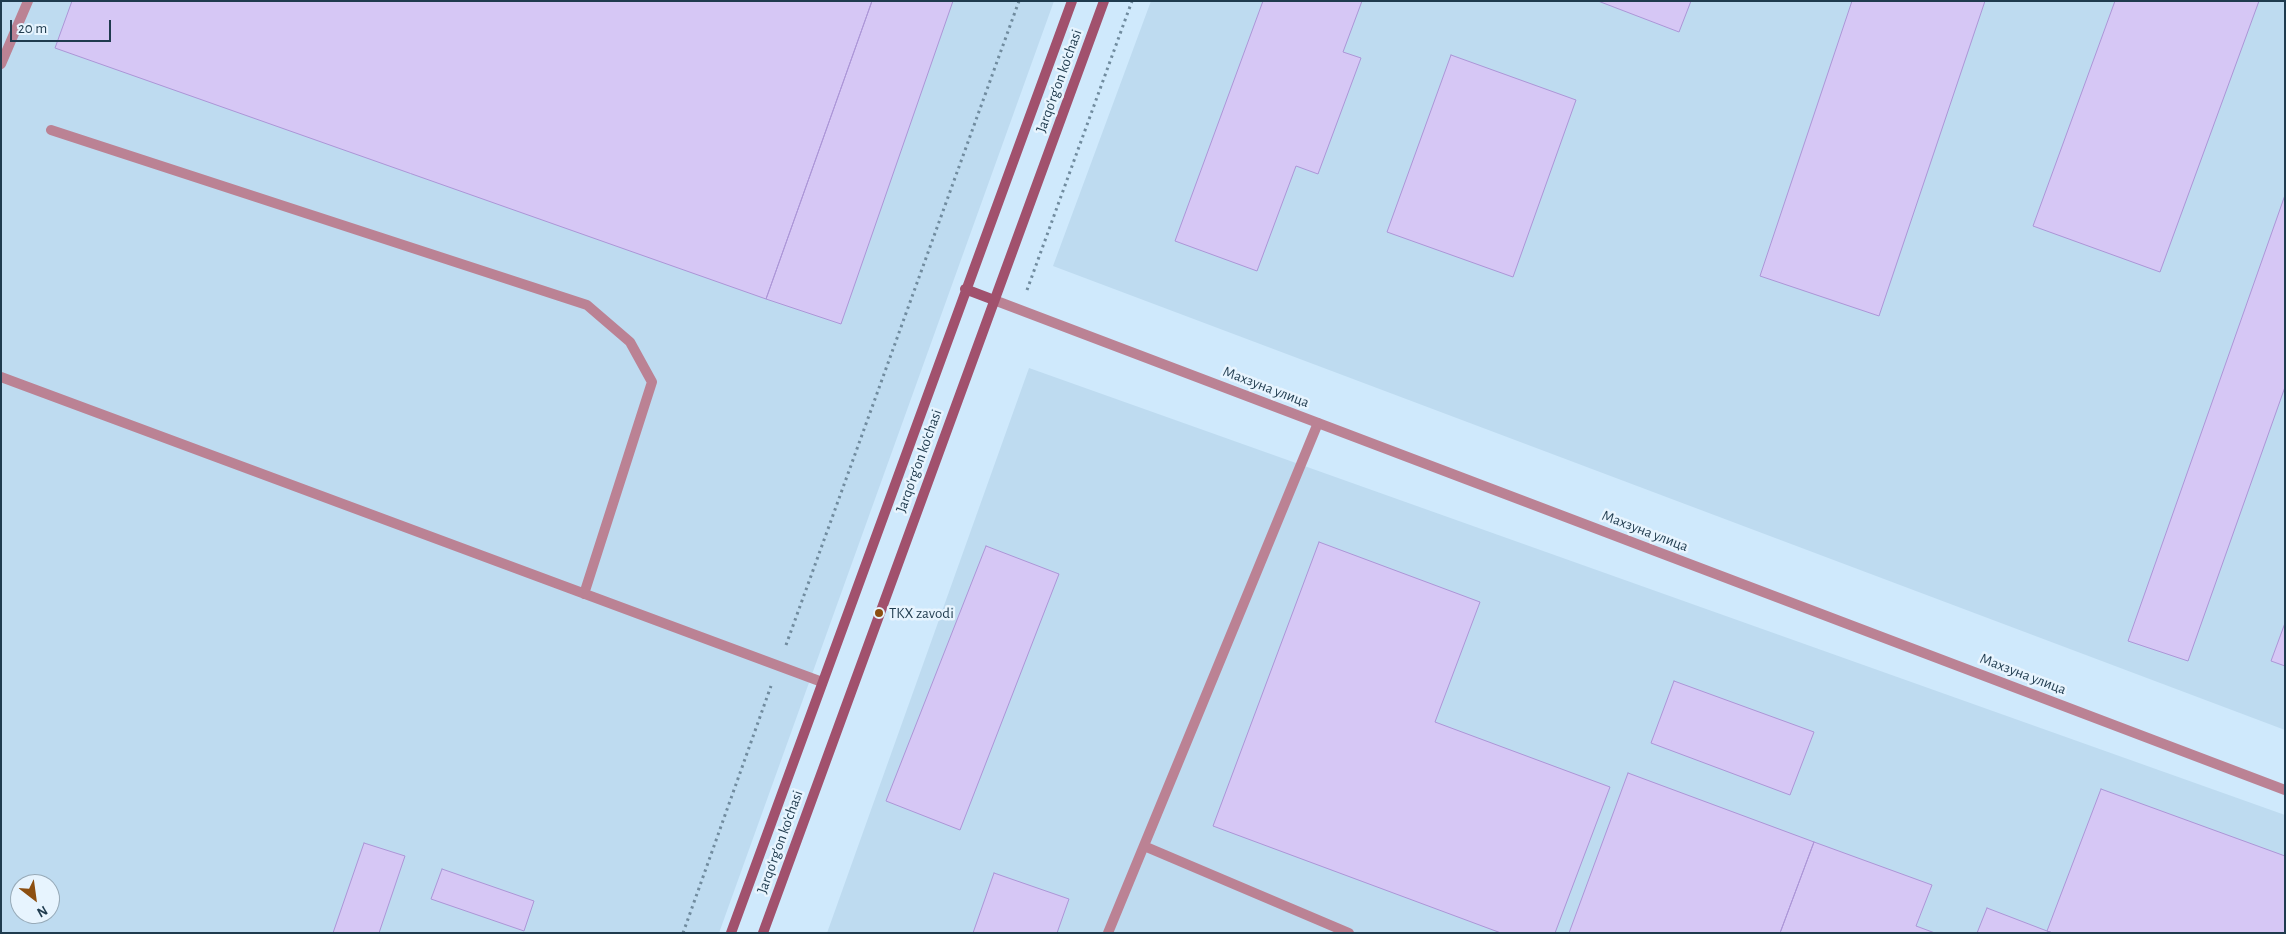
<!DOCTYPE html>
<meta charset="utf-8">
<style>
body{margin:0}
#map{position:relative;width:2286px;height:934px;overflow:hidden;background:#cfe9fc;font-family:"Alegreya Sans",sans-serif}
canvas{display:block}
.frame{position:absolute;inset:0;border:2px solid #1f3b4e;pointer-events:none}
.north{position:absolute;left:10px;top:874px;width:50px;height:50px;box-sizing:border-box;background:#e7f4fe;border:1px solid #97aab8;border-radius:50%;rotate:150deg;font-size:14px;font-weight:700;line-height:20px;text-align:center;color:#1f3b4e}
.north::after{content:'';display:block;margin:auto;width:18px;height:22px;background:#8c4f11;clip-path:polygon(50% 0,100% 100%,50% 72%,0 100%)}
.scale{position:absolute;left:10px;top:20px;width:101px;height:22px;box-sizing:border-box;border:2px solid #1f3b4e;border-top:0;padding-left:6px;font-size:15px;line-height:18px;white-space:nowrap;color:#1f3b4e;-webkit-text-stroke:4px #e7f4fe;paint-order:stroke}
</style>
<div id="map">
<canvas width="2286" height="934"></canvas>
<div class="frame"></div>
<div class="north">N</div>
<div class="scale">20 m</div>
</div>
<script>
const ctx = document.querySelector('canvas').getContext('2d');
ctx.lineJoin = 'round';
function fill(path, color) { ctx.fillStyle = color; ctx.fill(path, 'evenodd'); }
const toPath = rows => new Path2D(rows.map(r => 'M' + r).join(''));
function strokePath(path, color, width, dash) { ctx.strokeStyle = color; ctx.lineWidth = width; ctx.lineCap = dash ? 'butt' : 'round'; ctx.setLineDash(dash || []); ctx.stroke(path); }
function write(font, color, halo, rows, align = 'center') {
  ctx.font = font + ' "Alegreya Sans",sans-serif'; ctx.lineWidth = 5; ctx.setLineDash([]); ctx.textBaseline = 'middle'; ctx.strokeStyle = halo; ctx.fillStyle = color; for (const [text, x, y, turn = 0] of rows) {
    ctx.save(); ctx.translate(x, y); ctx.rotate((+turn || 0) * Math.PI / 180); ctx.textAlign = isNaN(turn) ? turn : align; if (halo) ctx.strokeText(text, 0, 0); ctx.fillText(text, 0, 0); ctx.restore();
  }
}
fill(toPath([
 [1,1,1054,1,719,933,1,933],
 [20,884,50,884,50,914,20,914],
 [1151,1,2285,1,2285,730,1053,266],
 [1029,368,2285,815,2285,933,827,933]
]), '#bedbf0');
const building = toPath([
 [72,1,872,1,766,299,55,48,72,1],
 [872,1,953,1,841,324,766,299,872,1],
 [1263,1,1362,1,1343,52,1361,58,1318,174,1296,166,1257,271,1175,241,1263,1],
 [1598,1,1691,1,1679,32,1598,1],
 [1852,1,1985,1,1879,316,1760,276,1852,1],
 [2115,1,2259,1,2160,272,2033,226,2115,1],
 [1451,55,1576,100,1513,277,1387,232,1451,55],
 [2285,195,2285,387,2188,661,2128,641,2285,195],
 [1319,542,1480,602,1435,722,1610,787,1555,933,1501,933,1213,826,1319,542],
 [986,546,1059,574,960,830,886,801,986,546],
 [2285,623,2285,666,2271,661,2285,623],
 [1674,681,1814,732,1790,795,1651,743,1674,681],
 [1628,773,1814,842,1780,933,1569,933,1628,773],
 [2101,789,2285,856,2285,933,2053,933,2047,931,2101,789],
 [1814,842,1932,885,1916,926,1935,933,1780,933,1814,842],
 [364,843,405,856,379,933,333,933,364,843],
 [442,869,534,901,524,931,431,899,442,869],
 [994,873,1069,899,1057,933,973,933,994,873],
 [1987,908,2047,931,2053,933,1977,933,1987,908]
]);
fill(building, '#d6c7f5');
strokePath(building, '#ac96d7', 1);
strokePath(toPath([
 [1027,290,1132,1],
 [786,645,1019,1],
 [683,933,771,686]
]), '#708b9e', 3, [2.5, 4]);
strokePath(toPath([
 [1,64,28,1],
 [51,130,587,305,630,342,652,382,584,594],
 [1,377,822,682],
 [1144,846,1349,933],
 [1108,933,1318,423]
]), '#bb8294', 10);
strokePath(toPath([
 [994,300,2285,790]
]), '#bb8294', 10);
strokePath(toPath([
 [965,289,994,300],
 [731,933,1072,1],
 [763,933,1104,1]
]), '#a1516d', 10);
for (const [x, y, r, color] of [
 [879,613,5,"#8c4f11"]
]) { const dot = new Path2D(); dot.arc(x, y, r, 0, 2 * Math.PI); ctx.fillStyle = color; ctx.fill(dot); strokePath(dot, '#e7f4fe', 2); }
write('15px', '#1f3b4e', '#e7f4fe', [
 ["Jarqo'rg'on ko'chasi",1059,81,-70],
 ["Махзуна улица",1266,387,21],
 ["Jarqo'rg'on ko'chasi",919,461,-70],
 ["Махзуна улица",1645,531,21],
 ["Махзуна улица",2023,674,21],
 ["Jarqo'rg'on ko'chasi",780,842,-70]
]);
write('15px', '#1f3b4e', '#e7f4fe', [
 ["TKX zavodi",889,613]
], 'left');
</script>
